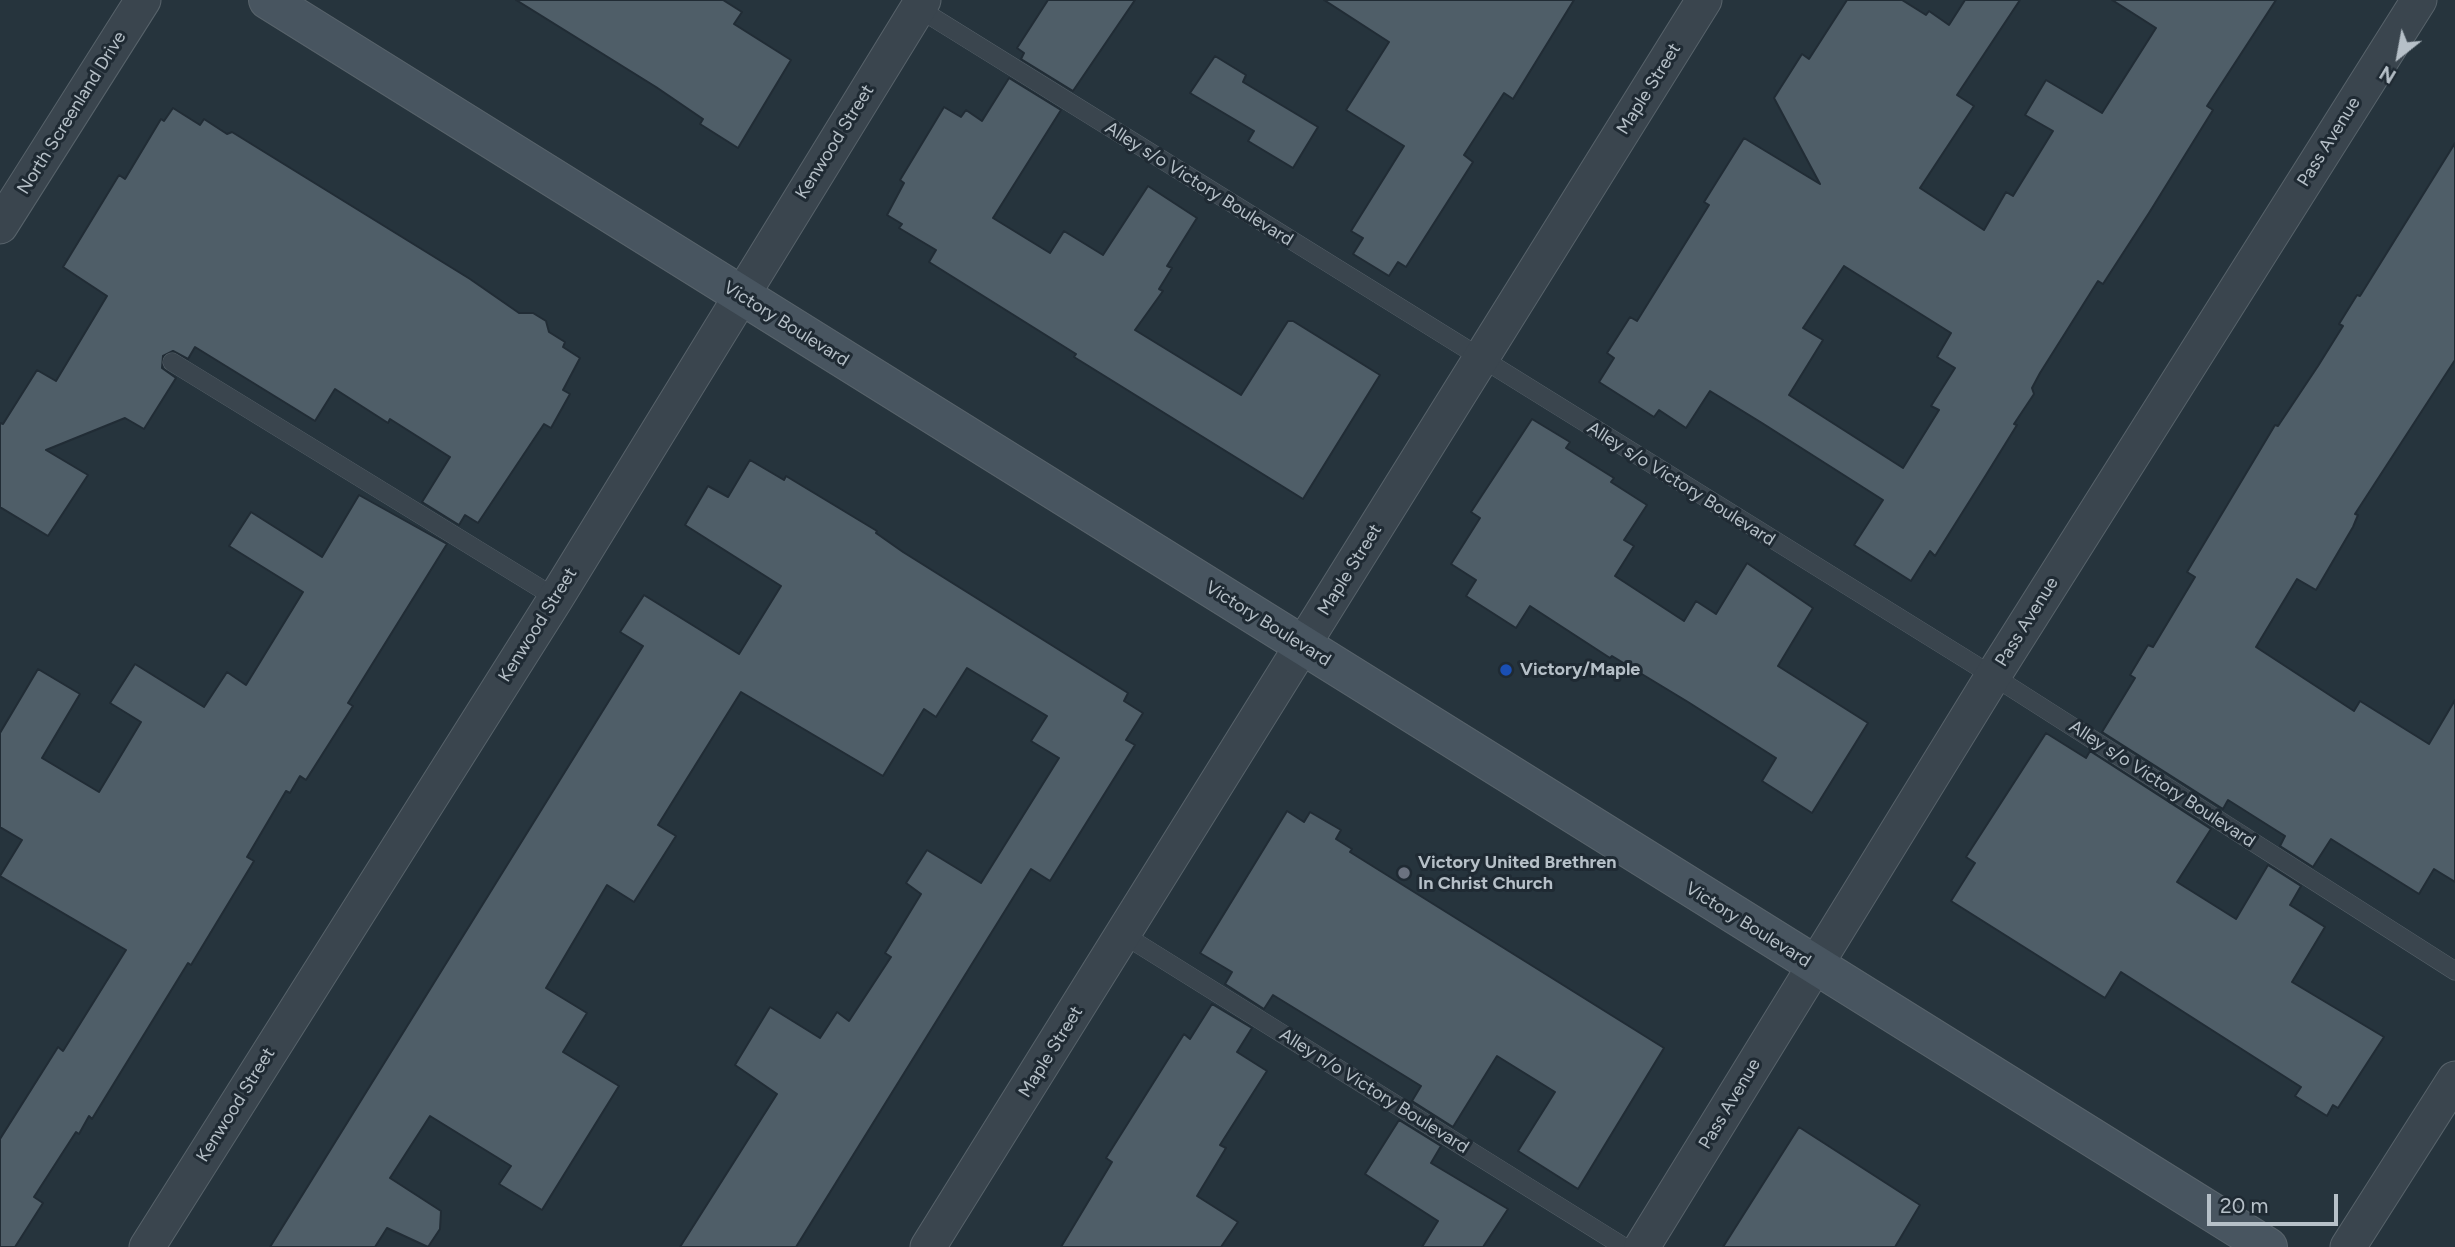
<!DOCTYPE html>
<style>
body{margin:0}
#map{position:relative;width:2455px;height:1247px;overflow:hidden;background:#26343d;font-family:Figtree,sans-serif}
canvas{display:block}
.north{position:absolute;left:2364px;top:21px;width:70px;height:70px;-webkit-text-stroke:5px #1f2a33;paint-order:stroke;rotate:211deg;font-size:19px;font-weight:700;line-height:28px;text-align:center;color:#b6c0c8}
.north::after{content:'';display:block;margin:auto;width:24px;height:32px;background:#b6c0c8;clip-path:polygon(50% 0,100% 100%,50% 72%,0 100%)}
.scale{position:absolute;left:2207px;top:1194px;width:131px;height:32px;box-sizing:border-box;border:4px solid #b6c0c8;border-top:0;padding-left:9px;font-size:21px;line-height:24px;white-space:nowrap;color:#b6c0c8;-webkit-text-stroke:5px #1f2a33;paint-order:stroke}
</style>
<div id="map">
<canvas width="2455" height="1247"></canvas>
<div class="north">N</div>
<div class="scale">20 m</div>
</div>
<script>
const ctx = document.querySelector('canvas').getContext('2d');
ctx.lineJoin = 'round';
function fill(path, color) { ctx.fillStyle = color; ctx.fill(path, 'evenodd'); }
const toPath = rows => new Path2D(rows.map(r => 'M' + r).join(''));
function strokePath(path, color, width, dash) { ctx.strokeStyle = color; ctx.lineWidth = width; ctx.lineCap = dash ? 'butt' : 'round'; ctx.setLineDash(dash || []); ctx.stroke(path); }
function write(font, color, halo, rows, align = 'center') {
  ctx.font = font + ' Figtree,sans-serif'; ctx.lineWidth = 6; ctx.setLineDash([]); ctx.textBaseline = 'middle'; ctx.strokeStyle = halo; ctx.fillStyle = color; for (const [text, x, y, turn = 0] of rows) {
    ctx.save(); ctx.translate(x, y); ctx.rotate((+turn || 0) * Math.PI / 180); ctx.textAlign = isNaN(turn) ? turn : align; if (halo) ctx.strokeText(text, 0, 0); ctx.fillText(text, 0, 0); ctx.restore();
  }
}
const building = toPath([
 [516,0,723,0,742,12,734,24,791,60,738,148,700,124,703,119,656,87,516,0],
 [1048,0,1135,0,1073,91,1021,59,1024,53,1017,48,1048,0],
 [1324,0,1574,0,1513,99,1504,93,1464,155,1473,162,1406,267,1398,262,1389,276,1353,254,1363,238,1351,231,1404,146,1346,110,1389,42,1324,0],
 [1847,0,1902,0,1926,15,1929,11,1949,25,1965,0,2020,0,1957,95,1974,106,1920,188,1984,230,2006,192,2013,196,2053,131,2025,115,2046,80,2102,113,2156,28,2112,0,2276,0,2207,106,2213,110,2149,213,2103,284,2098,281,2040,373,2032,388,2034,394,2014,424,2017,425,1986,475,1935,556,1930,551,1911,581,1854,545,1883,500,1762,423,1710,391,1686,428,1659,410,1654,417,1599,382,1614,358,1607,353,1630,317,1637,321,1709,205,1704,202,1744,138,1820,184,1774,98,1802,54,1809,59,1847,0],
 [1844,266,1951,333,1937,357,1955,368,1931,406,1939,410,1903,468,1789,395,1823,340,1803,328,1844,266],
 [1215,56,1246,75,1243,82,1318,127,1293,168,1248,141,1254,131,1190,93,1215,56],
 [1009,78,1061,110,993,218,1050,253,1064,231,1103,255,1148,186,1197,218,1167,266,1172,268,1159,289,1163,291,1135,330,1241,395,1288,321,1293,321,1380,375,1303,499,1074,357,1076,354,929,262,936,250,899,228,902,224,887,215,904,183,900,180,944,107,961,117,966,110,982,121,1009,78],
 [173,108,200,125,204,119,227,134,232,132,470,279,519,313,533,313,546,321,549,332,565,342,563,347,580,358,563,390,570,394,551,428,544,424,478,523,465,515,459,525,422,502,450,457,390,419,388,423,335,389,315,421,195,347,188,359,173,351,163,356,162,368,176,378,144,429,125,418,46,450,88,475,48,536,0,507,0,423,3,424,37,370,56,381,107,296,63,267,119,175,125,179,161,119,164,121,173,108],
 [2455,143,2455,360,2355,514,2358,515,2353,527,2316,590,2297,579,2256,647,2354,711,2360,701,2429,744,2455,700,2455,882,2434,869,2419,894,2331,839,2313,867,2280,846,2285,836,2228,800,2223,809,2102,732,2135,678,2130,675,2148,645,2153,647,2195,577,2187,572,2275,425,2278,426,2318,366,2343,326,2339,324,2357,295,2360,296,2455,143],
 [1532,419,1570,442,1566,448,1614,478,1611,482,1647,505,1624,540,1634,546,1615,576,1684,621,1696,601,1716,614,1747,563,1813,608,1778,666,1868,723,1812,813,1762,781,1776,758,1688,702,1612,656,1610,658,1530,606,1516,628,1466,596,1476,580,1451,564,1480,518,1471,512,1532,419],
 [750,460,784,480,786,476,877,531,876,533,903,552,1128,693,1124,701,1143,713,1126,740,1135,745,1050,881,1031,869,796,1247,680,1247,777,1094,735,1065,770,1007,820,1038,837,1012,849,1021,891,957,885,953,921,894,906,883,927,850,981,883,1059,758,1031,741,1047,716,967,668,936,717,924,709,883,776,741,692,658,825,676,836,634,902,607,885,546,988,587,1013,563,1052,619,1086,542,1210,499,1184,511,1166,430,1116,390,1178,441,1211,440,1229,428,1247,387,1228,375,1247,270,1247,643,646,620,632,644,595,739,654,781,586,685,525,708,486,728,497,750,460],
 [359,495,447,544,348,703,353,706,306,780,300,776,290,793,286,791,247,857,254,861,191,965,188,963,92,1119,89,1116,79,1134,76,1132,34,1197,43,1203,15,1247,0,1247,0,1139,58,1047,63,1051,126,950,0,876,22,840,0,827,0,733,38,669,80,694,42,758,99,792,141,722,110,703,135,664,204,707,227,672,246,685,303,592,229,546,251,512,322,557,359,495],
 [2046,733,2086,758,2090,751,2211,829,2177,882,2236,919,2268,865,2301,886,2290,905,2325,927,2292,982,2384,1037,2338,1108,2333,1105,2327,1116,2295,1096,2301,1087,2121,972,2105,998,1951,901,1975,863,1966,857,2046,733],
 [1287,811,1304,822,1310,812,1341,830,1336,839,1352,849,1350,852,1664,1048,1578,1189,1518,1151,1555,1092,1497,1056,1453,1127,1412,1101,1421,1086,1273,995,1264,1009,1225,984,1232,972,1200,953,1287,811],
 [1212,1004,1252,1028,1237,1052,1267,1071,1220,1145,1226,1148,1197,1196,1238,1222,1221,1247,1061,1247,1112,1162,1106,1158,1184,1034,1190,1039,1212,1004],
 [1399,1120,1441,1146,1431,1163,1508,1209,1483,1247,1422,1247,1438,1221,1365,1174,1399,1120],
 [1799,1127,1920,1205,1895,1247,1723,1247,1799,1127]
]);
fill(building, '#4f5e68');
strokePath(building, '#212c35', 2);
const lane = toPath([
 [913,5,1993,676,2455,971],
 [172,362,556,598],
 [1124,935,1624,1247]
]);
const street = toPath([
 [0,226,143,0],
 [147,1247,556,598,923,0],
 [928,1247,1704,0],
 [1642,1247,1993,676,2419,0],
 [2348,1247,2455,1079]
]);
const secondary = toPath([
 [268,0,2268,1247]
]);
strokePath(lane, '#58636b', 19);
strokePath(street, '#58636b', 37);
strokePath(secondary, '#58636b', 40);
strokePath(lane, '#3a454e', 18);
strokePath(street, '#3a454e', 35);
strokePath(secondary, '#485560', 38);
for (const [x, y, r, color] of [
 [1506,670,7,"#1a4fb4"],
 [1404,873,7,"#6b7280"]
]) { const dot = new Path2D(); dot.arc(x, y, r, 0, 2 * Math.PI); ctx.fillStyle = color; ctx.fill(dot); strokePath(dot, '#1f2a33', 2.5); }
write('18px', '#b6c0c8', '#1f2a33', [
 ["Maple Street",1649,89,-58],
 ["North Screenland Drive",72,113,-58],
 ["Kenwood Street",835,142,-58],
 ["Pass Avenue",2329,142,-58],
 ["Alley s/o Victory Boulevard",1199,184,32],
 ["Victory Boulevard",786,324,32],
 ["Alley s/o Victory Boulevard",1681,484,32],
 ["Maple Street",1350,570,-58],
 ["Pass Avenue",2027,622,-58],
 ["Victory Boulevard",1268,624,32],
 ["Kenwood Street",538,625,-58],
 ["Alley s/o Victory Boulevard",2162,784,33],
 ["Victory Boulevard",1748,925,32],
 ["Maple Street",1051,1052,-58],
 ["Alley n/o Victory Boulevard",1374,1091,32],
 ["Pass Avenue",1730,1104,-59],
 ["Kenwood Street",236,1105,-58]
]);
write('bold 18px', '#b6c0c8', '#1f2a33', [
 ["Victory/Maple",1520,670],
 ["Victory United Brethren",1418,863],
 ["In Christ Church",1418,884]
], 'left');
</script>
